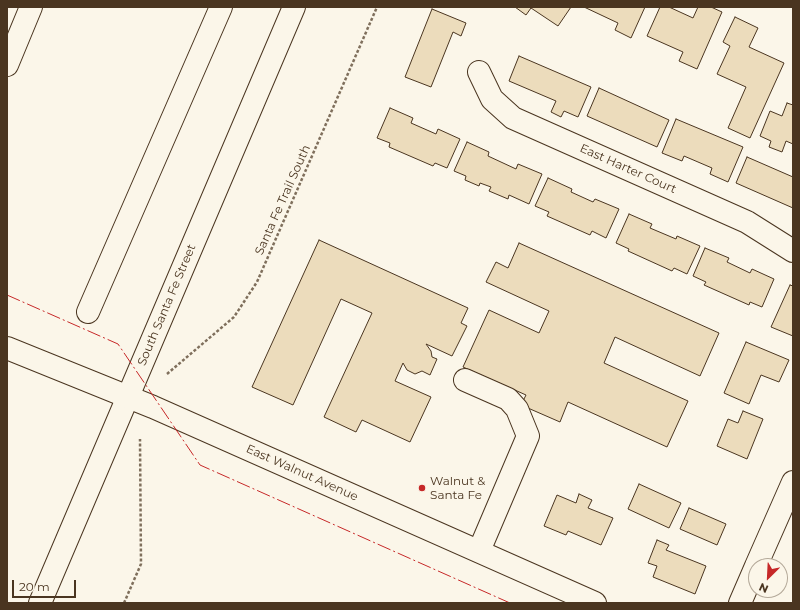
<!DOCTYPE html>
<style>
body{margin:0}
#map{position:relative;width:800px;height:610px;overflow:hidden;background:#fbf6e9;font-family:Montserrat,sans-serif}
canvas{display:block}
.frame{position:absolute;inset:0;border:8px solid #4a3520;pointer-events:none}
.north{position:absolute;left:748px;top:558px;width:40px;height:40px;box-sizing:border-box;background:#fbf6e9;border:1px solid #b4a999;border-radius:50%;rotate:204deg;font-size:11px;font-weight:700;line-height:16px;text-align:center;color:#4a3520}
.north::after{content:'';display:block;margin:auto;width:14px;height:18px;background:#c62828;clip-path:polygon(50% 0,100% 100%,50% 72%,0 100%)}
.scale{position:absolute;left:12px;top:580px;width:64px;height:18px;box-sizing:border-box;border:2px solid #4a3520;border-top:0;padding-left:5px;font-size:12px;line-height:14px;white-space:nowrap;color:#4a3520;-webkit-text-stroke:3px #fbf6e9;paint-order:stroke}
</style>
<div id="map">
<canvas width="800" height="610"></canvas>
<div class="frame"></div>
<div class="north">N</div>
<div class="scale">20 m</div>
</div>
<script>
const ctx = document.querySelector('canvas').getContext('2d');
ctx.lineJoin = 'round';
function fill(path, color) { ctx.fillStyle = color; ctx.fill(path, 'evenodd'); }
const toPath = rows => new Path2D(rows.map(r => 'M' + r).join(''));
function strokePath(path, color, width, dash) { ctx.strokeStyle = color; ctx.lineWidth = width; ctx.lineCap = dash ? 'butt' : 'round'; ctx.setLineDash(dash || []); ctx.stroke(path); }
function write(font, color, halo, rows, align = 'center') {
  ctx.font = font + ' Montserrat,sans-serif'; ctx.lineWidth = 3; ctx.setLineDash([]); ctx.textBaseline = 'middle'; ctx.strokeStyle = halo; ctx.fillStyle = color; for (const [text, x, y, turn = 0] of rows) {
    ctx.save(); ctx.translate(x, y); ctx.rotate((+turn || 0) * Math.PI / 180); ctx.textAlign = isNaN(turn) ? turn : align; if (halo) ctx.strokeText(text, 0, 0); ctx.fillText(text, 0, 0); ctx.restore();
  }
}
const building = toPath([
 [515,7,571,7,558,26,531,8,526,15,515,7],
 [584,7,645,7,631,38,615,30,618,23,584,7],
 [660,7,669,7,693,18,698,7,711,7,722,12,697,69,679,61,683,52,647,36,660,7],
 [432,9,466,23,461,36,453,32,431,87,405,77,432,9],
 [735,17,758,28,749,47,784,63,750,138,728,128,746,87,717,74,730,46,723,42,735,17],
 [519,56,591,87,578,117,564,111,561,117,551,112,556,101,509,81,519,56],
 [599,88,669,120,657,147,587,116,599,88],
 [787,103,793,105,793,144,786,141,782,152,769,147,771,141,760,136,770,111,782,116,787,103],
 [390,108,413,118,411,123,436,134,438,129,460,139,447,168,435,163,433,166,389,147,390,143,377,138,390,108],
 [676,119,743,147,728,182,710,174,712,168,684,156,682,161,662,153,676,119],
 [467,142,489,152,488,156,516,169,518,164,542,174,529,204,509,195,508,199,489,191,491,187,480,183,479,186,465,180,466,176,454,171,467,142],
 [747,157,793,177,793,208,736,183,747,157],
 [548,178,572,189,571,192,593,202,595,199,619,209,606,238,592,231,590,235,547,216,549,212,535,206,548,178],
 [629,214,652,224,650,228,676,239,677,236,700,246,687,274,674,268,672,271,628,251,629,249,616,243,629,214],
 [319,240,468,308,461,323,467,326,452,356,426,344,431,351,432,357,437,359,430,375,422,371,415,374,407,370,403,363,395,381,431,397,410,442,362,420,356,432,324,417,372,313,341,299,293,405,252,387,319,240],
 [519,243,719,333,700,376,615,337,604,363,688,401,667,447,568,402,560,422,521,405,526,395,463,367,489,310,539,333,549,311,486,282,496,262,508,268,519,243],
 [705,248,729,258,727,262,750,273,752,269,774,279,762,307,750,302,749,305,704,285,706,282,693,276,705,248],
 [790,285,793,286,793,336,771,327,790,285],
 [746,342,789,360,779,382,761,375,749,404,724,393,746,342],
 [743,411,763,419,747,459,717,446,728,419,738,423,743,411],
 [639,484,681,503,669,528,628,509,639,484],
 [579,494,592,500,588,508,613,518,601,545,568,531,566,535,544,526,557,495,576,503,579,494],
 [689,508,726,524,717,545,680,529,689,508],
 [657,540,669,545,666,550,706,566,695,594,653,577,657,566,648,563,657,540]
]);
fill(building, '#ecdcbc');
strokePath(building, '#4a3520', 1);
const minor = toPath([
 [7,65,31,7],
 [479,72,492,99,513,118,747,222,793,251],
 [88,312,221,7],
 [465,380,508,399,517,409,528,436,479,551],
 [756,566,793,482],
 [40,603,294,7],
 [740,603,756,566]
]);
const major = toPath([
 [7,348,153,407,595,603]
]);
strokePath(minor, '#4a3520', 24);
strokePath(major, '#4a3520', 24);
strokePath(toPath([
 [167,374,234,317,257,282,377,7],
 [124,603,141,564,140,439]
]), '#7f6f5c', 2.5, [3, 2]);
strokePath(minor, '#fbf6e9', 22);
strokePath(major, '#fbf6e9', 22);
strokePath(toPath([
 [7,295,118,344,200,465,510,603]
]), '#c62828', 1, [14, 3, 2, 3]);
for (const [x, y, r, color] of [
 [422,488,4,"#c62828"]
]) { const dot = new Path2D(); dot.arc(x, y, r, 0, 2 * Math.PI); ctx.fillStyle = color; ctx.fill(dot); strokePath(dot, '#fbf6e9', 1.5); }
write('12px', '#4a3520', '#fbf6e9', [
 ["East Harter Court",628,169,24],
 ["Santa Fe Trail South",283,200,-66],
 ["South Santa Fe Street",167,305,-67],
 ["East Walnut Avenue",302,473,24]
]);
write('12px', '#4a3520', '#fbf6e9', [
 ["Walnut &",430,481],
 ["Santa Fe",430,495]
], 'left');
</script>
